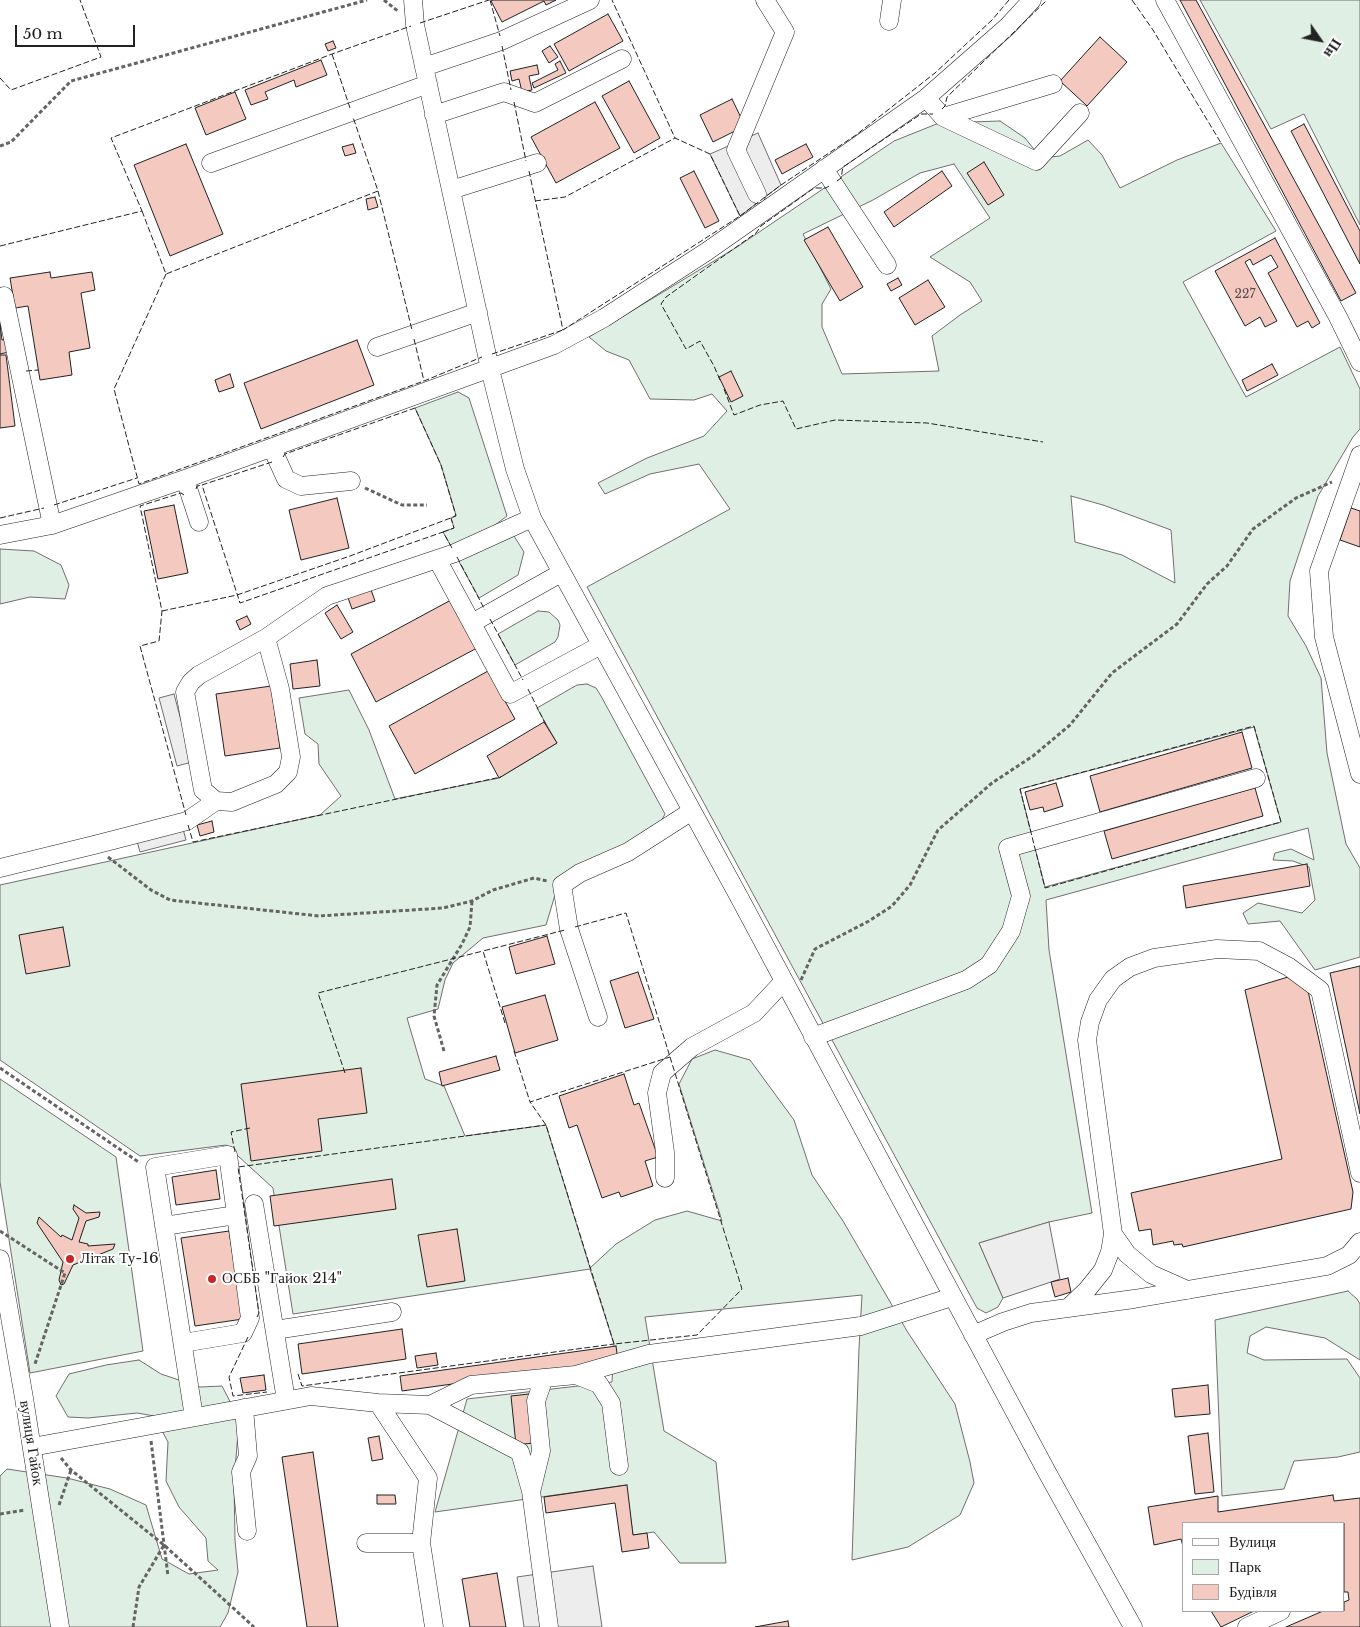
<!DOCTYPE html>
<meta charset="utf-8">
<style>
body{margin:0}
#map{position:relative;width:1360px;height:1627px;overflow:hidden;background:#fff;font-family:"Libre Baskerville",serif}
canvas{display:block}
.legend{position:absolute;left:1182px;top:1522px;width:162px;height:90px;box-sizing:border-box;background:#fff;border:1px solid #a7a7a7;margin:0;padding:6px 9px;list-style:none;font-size:15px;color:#222}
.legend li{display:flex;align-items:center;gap:10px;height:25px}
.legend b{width:25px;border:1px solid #a7a7a7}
.north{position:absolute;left:1295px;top:15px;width:50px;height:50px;-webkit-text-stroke:4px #fff;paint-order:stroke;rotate:123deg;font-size:14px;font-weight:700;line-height:20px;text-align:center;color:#222}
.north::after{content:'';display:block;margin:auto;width:18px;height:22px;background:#222;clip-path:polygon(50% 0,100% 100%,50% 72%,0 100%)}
.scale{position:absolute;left:15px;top:25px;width:120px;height:22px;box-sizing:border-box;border:2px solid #222;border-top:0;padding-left:6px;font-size:15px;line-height:18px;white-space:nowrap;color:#222;-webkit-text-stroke:4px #fff;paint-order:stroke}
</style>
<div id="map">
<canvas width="1360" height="1627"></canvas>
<ul class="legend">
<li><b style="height:6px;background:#fff"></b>Вулиця</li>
<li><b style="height:14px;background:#e0efe3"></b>Парк</li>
<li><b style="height:14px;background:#f3c9c0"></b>Будівля</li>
</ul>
<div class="north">Пн</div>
<div class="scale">50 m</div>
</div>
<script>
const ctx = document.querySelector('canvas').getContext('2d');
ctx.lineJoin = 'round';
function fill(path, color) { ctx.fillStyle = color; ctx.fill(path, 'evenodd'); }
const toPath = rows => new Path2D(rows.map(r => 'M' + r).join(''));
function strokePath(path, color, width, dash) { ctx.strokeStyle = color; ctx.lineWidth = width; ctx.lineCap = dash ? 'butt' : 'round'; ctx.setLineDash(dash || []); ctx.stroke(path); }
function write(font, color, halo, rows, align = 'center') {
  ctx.font = font + ' "Libre Baskerville",serif'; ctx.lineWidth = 4; ctx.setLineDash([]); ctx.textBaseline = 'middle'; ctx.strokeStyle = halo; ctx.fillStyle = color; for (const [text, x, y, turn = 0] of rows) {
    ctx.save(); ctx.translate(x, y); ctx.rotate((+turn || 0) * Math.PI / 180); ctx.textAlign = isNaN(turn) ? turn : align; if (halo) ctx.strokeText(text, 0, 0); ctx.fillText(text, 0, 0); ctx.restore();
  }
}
const green = toPath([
 [1200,0,1360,0,1360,225,1304,114,1271,129,1200,0],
 [1000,121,1025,138,1041,158,1060,156,1088,140,1102,155,1120,188,1177,160,1221,143,1276,231,1183,282,1246,397,1340,347,1360,389,1360,429,1353,437,1318,496,1290,581,1288,616,1306,646,1321,678,1327,753,1346,844,1360,868,1360,957,1315,970,1280,921,1248,924,1243,913,1258,903,1302,913,1315,900,1309,867,1293,861,1273,860,1275,853,1291,849,1314,860,1308,828,1046,900,1049,950,1092,1213,1049,1222,979,1243,1003,1298,998,1307,986,1313,977,1308,587,587,730,509,699,464,650,474,605,494,598,483,647,458,704,436,727,411,712,394,694,400,650,399,629,360,606,351,589,337,737,247,894,141,939,123,1000,121],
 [954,164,990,218,930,257,970,282,982,301,960,315,932,336,939,371,842,374,822,327,822,304,831,289,803,234,873,200,920,173,954,164],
 [1071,496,1103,505,1171,530,1175,583,1122,555,1075,542,1071,496],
 [1254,727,1281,822,1045,887,1020,789,1254,727],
 [458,392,469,398,507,516,491,528,452,548,443,532,454,528,451,518,456,515,441,465,415,408,458,392],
 [514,536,524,552,518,575,479,598,458,560,514,536],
 [0,549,34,551,61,565,69,585,65,599,30,597,0,604,0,549],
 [538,611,549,612,558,620,560,625,558,637,555,642,515,665,498,634,538,611],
 [587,684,596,688,601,696,665,814,659,825,583,867,556,878,555,895,546,925,483,938,453,963,445,980,438,1009,407,1018,425,1079,444,1086,465,1136,546,1125,590,1268,616,1244,655,1220,687,1211,722,1221,679,1084,692,1059,715,1050,750,1060,794,1120,812,1175,843,1221,907,1331,955,1404,970,1462,974,1483,960,1515,908,1547,852,1560,859,1348,862,1295,645,1317,664,1431,716,1462,726,1563,680,1563,654,1532,633,1535,626,1485,435,1512,467,1399,612,1382,614,1344,590,1269,293,1314,273,1188,226,1145,140,1156,0,1060,0,885,320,815,341,796,319,764,318,744,305,734,299,698,349,690,369,730,395,799,499,778,557,743,537,708,577,685,587,684],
 [0,1079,116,1157,143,1351,30,1373,0,1182,0,1079],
 [1348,1291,1357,1299,1360,1304,1360,1360,1325,1338,1266,1327,1250,1336,1247,1353,1264,1360,1347,1359,1360,1378,1360,1452,1338,1457,1294,1461,1284,1489,1222,1496,1215,1320,1348,1291],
 [139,1360,161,1374,200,1387,222,1386,237,1415,238,1433,234,1483,235,1540,238,1572,228,1613,220,1627,0,1627,0,1476,7,1469,67,1478,110,1489,146,1505,162,1559,189,1574,218,1570,208,1561,206,1538,179,1507,166,1481,168,1442,154,1416,137,1413,88,1418,68,1417,56,1396,69,1374,106,1365,139,1360]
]);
fill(green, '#e0efe3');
strokePath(green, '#6f6f6f', 1);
const parking = toPath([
 [758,133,781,185,740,216,710,154,758,133],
 [174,694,192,762,177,766,159,698,174,694],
 [183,829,186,840,140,852,137,841,183,829],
 [1049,1222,1060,1279,1003,1298,979,1243,1049,1222],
 [593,1566,602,1627,524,1627,517,1577,593,1566]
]);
fill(parking, '#ededed');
strokePath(parking, '#6f6f6f', 1);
const building = toPath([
 [493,0,556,0,546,5,544,1,502,22,491,1,493,0],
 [1180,0,1196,0,1356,293,1341,301,1180,0],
 [608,14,623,41,569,71,554,44,608,14],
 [1100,37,1127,62,1087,106,1060,81,1100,37],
 [333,41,336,48,328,51,325,44,333,41],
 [550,46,558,57,549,63,542,51,550,46],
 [321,60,327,75,296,87,294,80,265,92,268,99,251,105,245,90,321,60],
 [560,61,566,73,534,88,532,83,558,70,555,64,560,61],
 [537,65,539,74,529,76,532,90,522,92,519,79,512,81,510,71,537,65],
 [629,81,660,138,634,153,602,96,629,81],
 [235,92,246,119,206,135,195,108,235,92],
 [732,99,745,126,713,142,700,115,732,99],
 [595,102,620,148,556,183,531,137,595,102],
 [1304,124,1360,231,1360,264,1291,131,1304,124],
 [186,144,223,234,170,256,134,165,186,144],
 [353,144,356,153,345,156,342,147,353,144],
 [806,144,813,157,782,174,775,160,806,144],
 [984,162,1004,195,988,205,967,173,984,162],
 [694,171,719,221,705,228,680,178,694,171],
 [942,171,952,186,894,227,884,212,942,171],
 [375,197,378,207,368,210,366,199,375,197],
 [828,227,863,287,840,301,804,240,828,227],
 [1275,238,1320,323,1312,328,1308,321,1297,327,1268,273,1278,267,1271,255,1253,265,1250,259,1245,262,1277,321,1265,327,1260,317,1245,326,1215,271,1275,238],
 [50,272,51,278,92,272,95,290,81,293,90,348,69,352,72,375,40,380,28,306,15,308,10,278,50,272],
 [898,278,902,285,891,291,887,284,898,278],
 [928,280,945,307,915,325,899,298,928,280],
 [0,324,2,340,7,339,9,352,0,354,0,324],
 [357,340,374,385,261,429,244,383,357,340],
 [0,355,6,355,15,426,0,428,0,355],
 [1272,364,1278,375,1247,391,1242,380,1272,364],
 [731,371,743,396,731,402,719,377,731,371],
 [230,374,234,387,219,392,215,380,230,374],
 [337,498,349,548,301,560,289,510,337,498],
 [174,505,188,573,158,579,144,511,174,505],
 [1351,508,1360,511,1360,547,1340,540,1351,508],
 [370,587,375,601,352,609,347,595,370,587],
 [451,600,477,648,376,702,351,654,451,600],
 [337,605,353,632,341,639,325,613,337,605],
 [247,616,251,624,240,630,236,621,247,616],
 [317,660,320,686,293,689,290,664,317,660],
 [488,671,515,719,415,774,389,726,488,671],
 [271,686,280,748,225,756,216,694,271,686],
 [544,722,557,743,499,778,487,756,544,722],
 [1242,732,1252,768,1100,812,1090,776,1242,732],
 [1056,783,1063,806,1044,812,1043,807,1030,810,1025,792,1056,783],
 [1255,788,1263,816,1112,859,1104,831,1255,788],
 [212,821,214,832,200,836,197,825,212,821],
 [1307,864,1310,886,1186,908,1183,886,1307,864],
 [63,927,70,966,26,974,19,935,63,927],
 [547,936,555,964,516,974,509,947,547,936],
 [1360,966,1360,1114,1330,973,1360,966],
 [638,972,654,1019,625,1028,610,981,638,972],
 [1288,977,1308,991,1353,1192,1351,1209,1183,1247,1182,1244,1174,1245,1173,1241,1153,1245,1151,1229,1139,1231,1131,1193,1282,1159,1245,990,1288,977],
 [545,995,558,1040,515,1053,502,1007,545,995],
 [496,1056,500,1070,442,1086,439,1072,496,1056],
 [361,1068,367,1113,318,1119,322,1151,251,1161,241,1084,361,1068],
 [624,1074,634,1105,639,1103,658,1157,645,1161,653,1186,621,1197,619,1192,602,1198,577,1125,569,1128,559,1096,624,1074],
 [216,1170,220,1199,176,1205,172,1177,216,1170],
 [392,1179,396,1209,274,1226,270,1196,392,1179],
 [74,1205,86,1213,100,1212,99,1217,86,1221,79,1242,88,1244,88,1246,115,1244,113,1249,73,1265,64,1284,61,1285,59,1280,63,1262,37,1223,39,1217,61,1237,62,1235,72,1240,79,1218,73,1209,74,1205],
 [457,1229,465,1281,427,1287,418,1235,457,1229],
 [229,1231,243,1319,195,1326,181,1238,229,1231],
 [1068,1278,1071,1292,1055,1297,1051,1282,1068,1278],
 [402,1329,406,1359,302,1374,298,1344,402,1329],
 [616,1346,618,1361,402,1391,400,1376,616,1346],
 [436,1353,438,1365,417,1368,415,1356,436,1353],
 [264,1375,266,1390,243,1393,240,1378,264,1375],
 [1208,1385,1210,1414,1175,1417,1172,1389,1208,1385],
 [529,1394,533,1443,516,1445,511,1396,529,1394],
 [1208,1433,1214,1492,1195,1494,1188,1436,1208,1433],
 [379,1436,383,1459,372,1461,368,1438,379,1436],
 [313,1452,338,1627,307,1627,282,1457,313,1452],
 [627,1485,633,1535,647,1533,649,1548,622,1552,615,1503,546,1513,544,1497,627,1485],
 [377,1495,395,1495,396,1504,377,1504,377,1495],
 [1333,1495,1334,1501,1360,1498,1360,1627,1286,1627,1323,1611,1344,1611,1344,1602,1349,1600,1348,1592,1344,1592,1344,1523,1184,1523,1184,1550,1181,1539,1154,1545,1148,1507,1218,1496,1218,1512,1333,1495],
 [497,1573,506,1627,470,1627,462,1579,497,1573],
 [1211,1611,1254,1611,1221,1627,1211,1611],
 [788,1621,789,1627,755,1627,788,1621]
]);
fill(building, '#f3c9c0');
strokePath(building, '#222', 1);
const minor = toPath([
 [413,0,415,25,490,369,515,469,532,518,738,895,1048,1474,1133,1627],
 [1165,0,1338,317,1360,362],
 [889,21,892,0],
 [424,67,501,41,590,0],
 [926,98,943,117,1036,161,1080,113],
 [434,115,504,92,535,103,622,59],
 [943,117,1053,84],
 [211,163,428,84],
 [824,169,887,265],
 [451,190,537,163],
 [757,194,736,150,785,32,765,0],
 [4,296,52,525],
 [377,347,478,312],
 [272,448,286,479,301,486,351,481],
 [1360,455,1319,571,1324,637,1360,774],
 [185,479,199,522],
 [0,535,52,525,185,479,554,345,604,318,706,252,926,98,1007,27,1032,0],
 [437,559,510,694,601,645],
 [472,623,561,573],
 [266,638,327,596,455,553,532,518],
 [0,868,94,845,187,821,216,801,232,802,276,784,288,772,291,757,280,689,266,638,199,675,191,682,185,692,203,790,216,801],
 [598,1017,569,929,562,885,580,873,628,852,692,811],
 [813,1037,966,980,989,965,1011,931,1021,896,1008,848,1256,778],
 [665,1178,665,1152,657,1093,662,1073,692,1047,754,1013,784,981],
 [254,1204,286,1400],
 [164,1226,236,1215],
 [0,1259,24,1398,60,1627],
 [1187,1290,1151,1274,1127,1254,1113,1234,1087,1040,1090,1022,1098,1000,1113,979,1130,967,1154,958,1217,949,1259,951,1289,967,1320,990,1360,1173],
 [1068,1308,1087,1290,1103,1270,1110,1252,1113,1234],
 [275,1330,392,1312],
 [973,1335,1003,1322,1031,1313,1134,1299,1327,1266,1349,1255,1360,1242],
 [183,1343,243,1333,250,1318,228,1155,155,1167,194,1417],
 [576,1375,649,1354,861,1326,952,1297],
 [378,1403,428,1478,421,1543,434,1627],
 [430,1405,471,1385,576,1375,599,1384,611,1403,619,1466],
 [244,1408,248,1456,241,1472,247,1531],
 [32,1447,311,1396,378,1403,430,1405,520,1452,531,1491,549,1627],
 [532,1488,541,1451,536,1401,544,1378],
 [366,1543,421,1543],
 [1247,1627,1281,1611]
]);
strokePath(minor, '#222', 19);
strokePath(toPath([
 [384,0,399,12],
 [0,146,11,142,71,81,367,0],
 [365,488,402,505,427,505],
 [108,857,151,890,170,900,319,916,443,908,472,901,493,890,534,878,547,881],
 [801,980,815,949,869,921,892,906,910,885,938,830,992,783,1033,756,1070,725,1112,673,1177,624,1207,584,1227,566,1253,529,1296,498,1332,482],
 [444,1051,434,1016,437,985,462,944,470,927,472,901],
 [0,1068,140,1163],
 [0,1231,65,1273,35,1364],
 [151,1441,168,1576],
 [61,1458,71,1470,164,1545,254,1627],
 [59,1505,71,1470],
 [0,1514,25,1510],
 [133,1627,139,1587,164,1545]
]), '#646464', 3, [4, 2.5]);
strokePath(minor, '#fff', 18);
strokePath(toPath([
 [490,0,500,36],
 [1132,0,1153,30,1221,143],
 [420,23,489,0],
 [502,46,511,90],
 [332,54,350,108],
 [0,78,11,90,101,57,80,0],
 [514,102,526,161],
 [942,109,945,106,947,97,1047,0],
 [529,171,563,330,740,216,710,154,675,138,612,0],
 [837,181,841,178,843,167,921,114,933,114],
 [378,191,412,330],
 [535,201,565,197,675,138],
 [142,211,166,274,378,191,353,117],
 [740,216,781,185,856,135,935,73,992,20,1009,0],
 [0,246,142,211,111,138,332,54,411,26],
 [166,274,114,389,139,484,424,381,482,357],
 [414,339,424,381],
 [492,354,563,330],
 [26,371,38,370],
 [720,380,714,366,700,341,686,349,661,304,666,297,756,233,761,226,814,188,826,188,829,186],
 [724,389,734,415,760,405,783,401,796,429,835,420,927,423,1043,442],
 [272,462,202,485,240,603,443,532,452,548],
 [196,489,197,486,202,485],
 [184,495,181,493,140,506,162,611,159,641,140,646,186,815],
 [54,505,137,478],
 [0,518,44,508],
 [443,532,454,528,451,518],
 [457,557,485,610],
 [162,611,237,595,350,556,456,516,441,465,415,408,285,454,283,457],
 [490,619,523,680],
 [528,689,546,725],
 [1254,726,1281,822,1045,888,1020,789,1254,726],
 [188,825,193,842,501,777],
 [575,927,626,913,670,1057],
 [505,1023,483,951,565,930],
 [514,1051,530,1102],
 [670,1057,742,1289,697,1335,614,1344,546,1125,530,1102,670,1057],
 [345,1073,318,993,483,951],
 [235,1152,231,1132,250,1128],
 [257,1317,259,1313,238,1167,546,1125],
 [248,1337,229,1377,233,1396,267,1392],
 [298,1374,302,1386,614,1344]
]), '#222', 1, [6, 2.5]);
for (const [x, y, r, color] of [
 [70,1259,5,"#c62828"],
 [212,1279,5,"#c62828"]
]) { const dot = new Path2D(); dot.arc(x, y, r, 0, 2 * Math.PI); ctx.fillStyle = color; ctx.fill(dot); strokePath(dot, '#fff', 2); }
write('12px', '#564c4a', null, [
 ["227",1245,295]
]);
write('15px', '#222', '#fff', [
 ["Літак Ту-16",80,1259],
 ["ОСББ \"Гайок 214\"",222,1279]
], 'left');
write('15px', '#222', '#fff', [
 ["вулиця Гайок",31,1443,81]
]);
</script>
